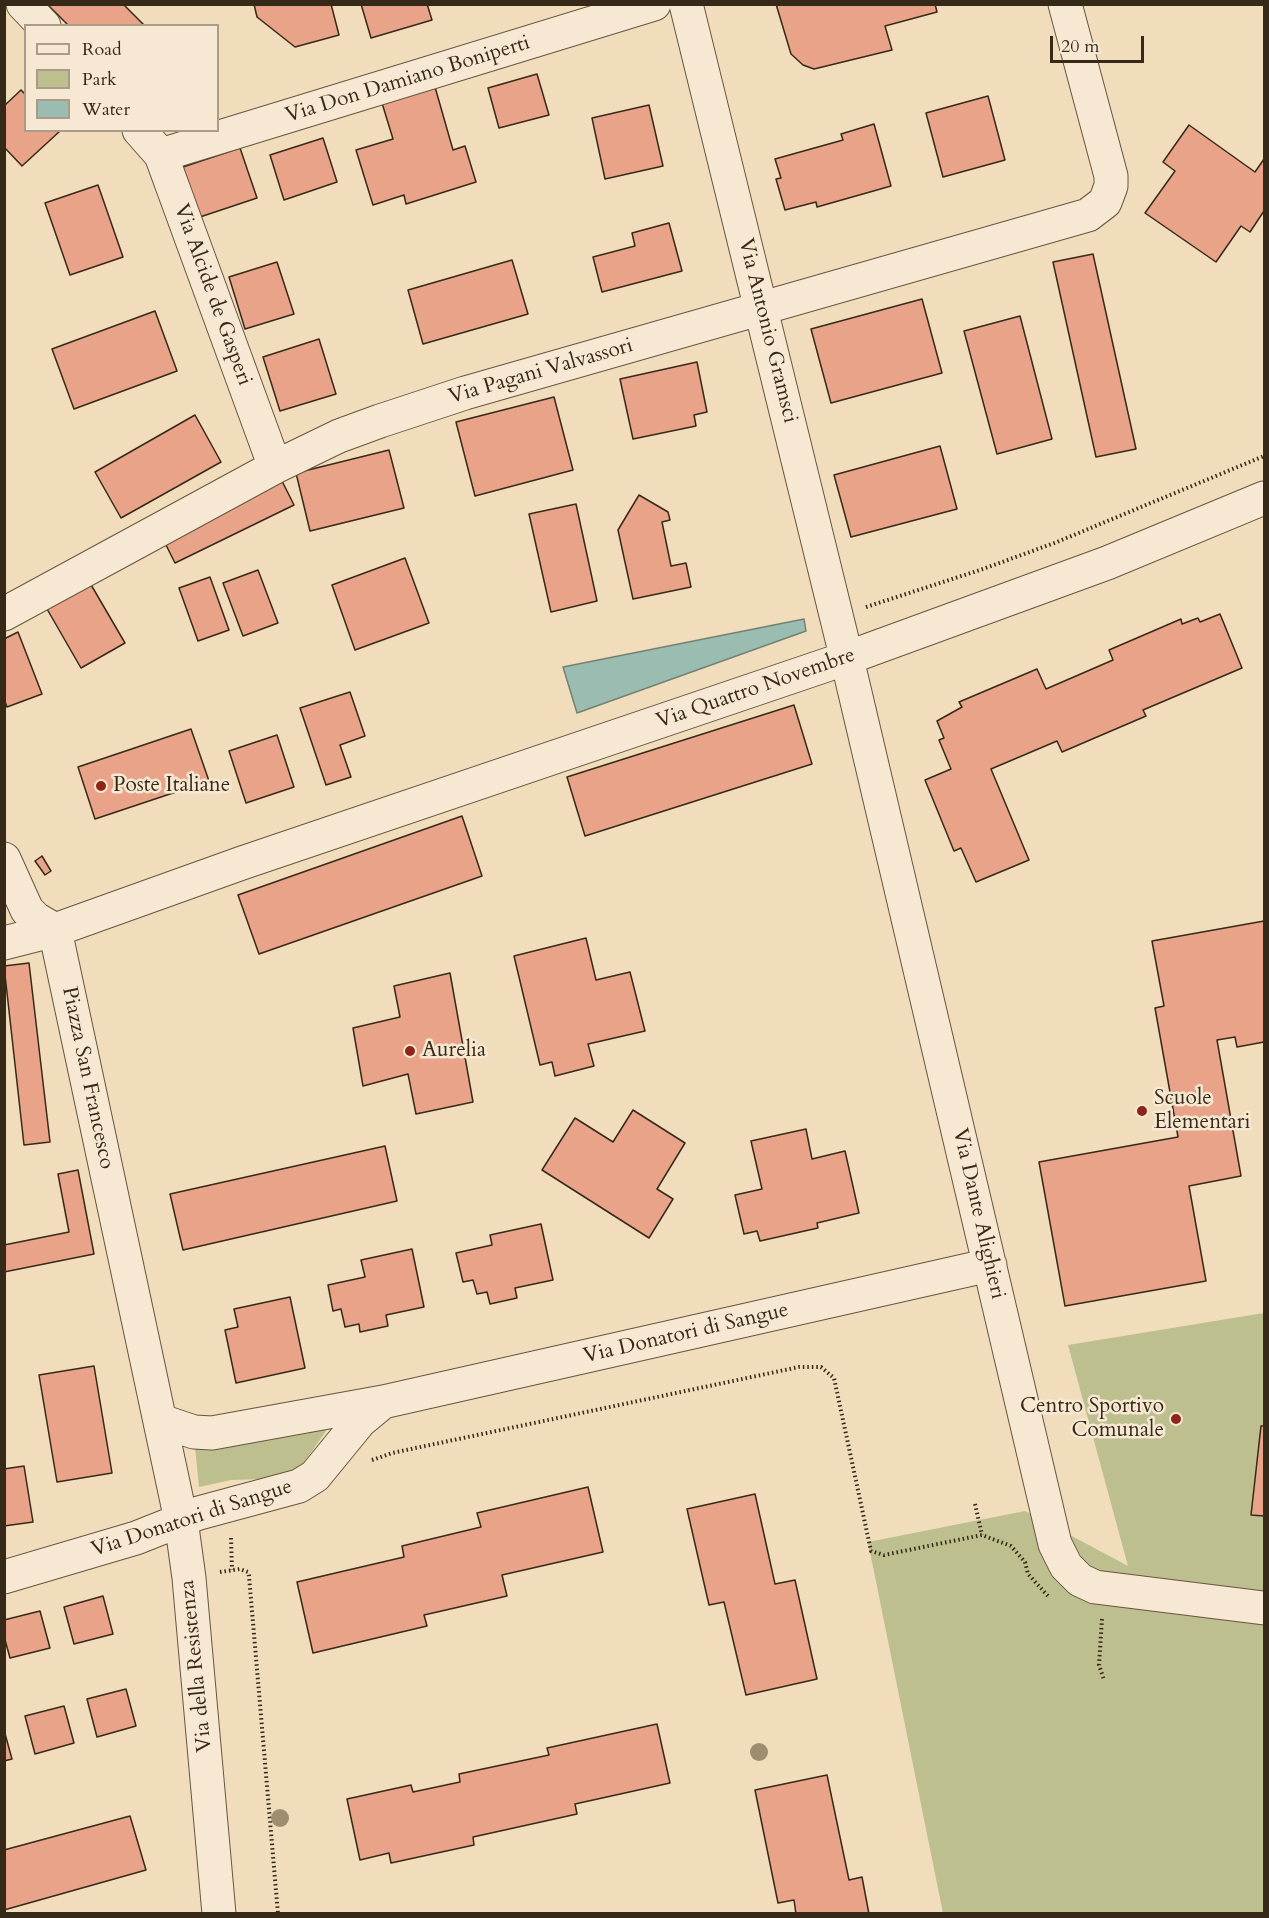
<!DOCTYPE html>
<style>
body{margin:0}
#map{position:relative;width:1269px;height:1918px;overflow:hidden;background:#f1dcbb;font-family:Cardo,serif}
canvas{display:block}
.frame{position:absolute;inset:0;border:6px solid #362917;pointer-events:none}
.legend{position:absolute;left:24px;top:24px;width:195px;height:108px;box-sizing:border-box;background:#f6e8d3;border:2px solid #a99c88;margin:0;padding:8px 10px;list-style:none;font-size:18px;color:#362917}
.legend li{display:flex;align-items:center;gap:12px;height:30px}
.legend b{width:30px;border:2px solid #a99c88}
.scale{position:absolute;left:1050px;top:36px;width:94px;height:27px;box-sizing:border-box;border:3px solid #362917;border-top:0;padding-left:8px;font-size:18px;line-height:21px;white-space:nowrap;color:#362917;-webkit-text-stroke:4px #f6e8d3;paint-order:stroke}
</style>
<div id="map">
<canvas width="1269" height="1918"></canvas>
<div class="frame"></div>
<ul class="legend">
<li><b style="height:8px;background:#f6e8d3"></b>Road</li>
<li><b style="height:16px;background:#bdbf8e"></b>Park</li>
<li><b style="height:16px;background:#9bbcb1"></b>Water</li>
</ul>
<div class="scale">20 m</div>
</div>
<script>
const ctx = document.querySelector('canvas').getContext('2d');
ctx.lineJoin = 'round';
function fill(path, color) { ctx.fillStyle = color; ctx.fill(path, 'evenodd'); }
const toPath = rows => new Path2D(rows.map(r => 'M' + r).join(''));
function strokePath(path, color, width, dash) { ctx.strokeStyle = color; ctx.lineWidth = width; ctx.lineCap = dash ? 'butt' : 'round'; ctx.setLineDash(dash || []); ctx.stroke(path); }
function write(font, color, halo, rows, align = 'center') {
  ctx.font = font + ' Cardo,serif'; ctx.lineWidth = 5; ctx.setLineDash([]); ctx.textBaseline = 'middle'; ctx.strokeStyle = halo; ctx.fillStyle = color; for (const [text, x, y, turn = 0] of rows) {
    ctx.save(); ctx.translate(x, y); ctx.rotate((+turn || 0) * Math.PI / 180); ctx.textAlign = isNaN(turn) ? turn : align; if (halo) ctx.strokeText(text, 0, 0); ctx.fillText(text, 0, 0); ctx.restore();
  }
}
fill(toPath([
 [1264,1313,1264,1913,943,1913,868,1542,1025,1511,1128,1566,1068,1345],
 [331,1424,300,1468,263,1479,231,1480,199,1487,195,1447]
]), '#bdbf8e');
const water = toPath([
 [804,619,806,631,577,713,563,667,804,619]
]);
fill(water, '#9bbcb1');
strokePath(water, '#738173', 1.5);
const building = toPath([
 [47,4,123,4,145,26,69,26,47,4],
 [254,4,331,4,339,35,295,47,257,17,254,4],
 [361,4,427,4,432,20,371,38,361,4],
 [776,4,935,4,937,12,885,26,892,50,814,69,803,65,791,54,776,4],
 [537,74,549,115,499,128,488,88,537,74],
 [435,87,453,150,465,146,476,182,406,204,404,195,373,205,356,150,393,139,382,103,435,87],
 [21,90,26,95,26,130,60,131,22,166,4,147,4,106,21,90],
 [988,96,1005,160,943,177,926,113,988,96],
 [649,105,663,166,605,179,592,118,649,105],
 [874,124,891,186,817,207,816,202,785,210,776,179,781,178,775,159,843,140,841,134,874,124],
 [1189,125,1255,172,1264,159,1264,211,1250,232,1241,226,1216,262,1145,213,1175,171,1163,162,1189,125],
 [323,138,337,182,284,200,270,155,323,138],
 [240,148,257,198,200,217,183,167,240,148],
 [98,185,123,257,70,275,45,203,98,185],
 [669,223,682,271,602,292,593,257,635,246,632,233,669,223],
 [1093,254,1136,449,1096,457,1053,262,1093,254],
 [512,260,528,314,423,344,408,290,512,260],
 [277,262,294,314,245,329,229,277,277,262],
 [922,299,942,373,831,403,811,329,922,299],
 [155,311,177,371,74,409,52,349,155,311],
 [1020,316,1052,439,997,454,964,331,1020,316],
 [319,339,336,394,280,411,263,357,319,339],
 [697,362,707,412,694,415,696,426,633,439,620,379,697,362],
 [554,397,573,470,475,496,456,422,554,397],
 [195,415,221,462,121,518,95,472,195,415],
 [940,446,957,509,851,537,834,475,940,446],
 [389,450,404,508,310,531,296,473,389,450],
 [279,475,294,505,175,563,160,533,279,475],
 [639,495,668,512,670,520,662,522,671,566,686,563,691,587,633,599,618,530,639,495],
 [576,504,597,601,551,612,529,514,576,504],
 [405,558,429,623,355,650,332,585,405,558],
 [258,570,278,623,243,636,223,583,258,570],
 [210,577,229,630,198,641,179,588,210,577],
 [90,583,125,643,81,668,47,609,90,583],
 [1220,614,1242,668,1143,710,1146,716,1062,752,1057,741,991,769,1029,860,976,882,961,848,954,851,925,780,951,769,939,740,944,738,937,721,962,707,959,702,1037,669,1046,689,1113,660,1109,650,1181,619,1182,624,1198,618,1200,622,1220,614],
 [18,632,42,694,7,707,4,699,4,639,18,632],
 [350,692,365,736,340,745,351,777,326,785,300,708,350,692],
 [794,705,812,764,585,836,567,777,794,705],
 [191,729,209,781,95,819,78,767,191,729],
 [277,735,294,787,246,803,229,751,277,735],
 [462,816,482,876,259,954,238,895,462,816],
 [42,856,51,871,45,875,35,861,42,856],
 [1264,921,1264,1042,1237,1047,1235,1037,1217,1040,1241,1176,1189,1186,1206,1281,1065,1306,1039,1162,1178,1137,1155,1008,1164,1006,1152,941,1264,921],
 [586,938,596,980,630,972,645,1031,588,1044,594,1066,555,1076,552,1062,540,1065,514,956,586,938],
 [29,963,50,1142,24,1145,4,966,29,963],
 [450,973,473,1102,416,1114,408,1074,363,1086,353,1028,400,1017,394,986,450,973],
 [633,1110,685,1143,657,1189,673,1199,649,1238,542,1170,575,1118,613,1142,633,1110],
 [806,1129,812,1159,845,1151,859,1213,817,1223,818,1228,760,1241,757,1231,744,1234,735,1195,762,1189,751,1141,806,1129],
 [385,1146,397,1201,183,1250,170,1194,385,1146],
 [78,1170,94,1254,4,1272,4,1245,69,1232,58,1174,78,1170],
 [541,1224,553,1280,515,1288,517,1298,490,1304,487,1292,477,1294,473,1280,463,1282,456,1253,492,1245,490,1235,541,1224],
 [412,1249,424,1307,386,1315,388,1326,360,1332,359,1324,345,1327,341,1309,333,1311,328,1285,365,1277,361,1260,412,1249],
 [290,1297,305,1368,236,1383,225,1330,238,1327,234,1309,290,1297],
 [94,1366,112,1473,57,1482,39,1375,94,1366],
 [1261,1426,1264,1426,1264,1516,1251,1515,1261,1426],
 [24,1466,33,1522,4,1526,4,1469,24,1466],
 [588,1487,603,1552,502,1575,507,1596,424,1615,427,1626,313,1653,297,1582,404,1557,402,1546,481,1527,477,1513,588,1487],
 [755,1494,775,1584,795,1580,817,1679,746,1695,724,1602,709,1605,687,1509,755,1494],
 [103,1596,113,1634,74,1644,64,1607,103,1596],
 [40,1611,50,1648,10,1658,4,1636,4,1620,40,1611],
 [126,1689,136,1726,97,1737,87,1699,126,1689],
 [64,1706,74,1743,35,1754,25,1716,64,1706],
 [657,1724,670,1783,575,1804,577,1814,473,1837,474,1845,391,1863,389,1853,360,1860,347,1799,411,1785,413,1792,460,1782,459,1774,549,1755,547,1748,657,1724],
 [4,1730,12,1759,4,1761,4,1730],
 [827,1775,849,1880,862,1877,869,1914,796,1914,794,1900,778,1903,755,1790,827,1775],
 [130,1816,146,1870,4,1910,4,1850,130,1816]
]);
fill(building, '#e8a389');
strokePath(building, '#362917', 1.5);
const minor = toPath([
 [23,4,44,26],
 [686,4,852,680,1055,1544,1066,1566,1080,1580,1095,1587,1264,1608],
 [139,130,161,155,275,467],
 [161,155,654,4],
 [4,614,275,467,339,436,380,421,465,393,1088,215,1105,202,1111,186,1111,176,1065,4],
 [4,859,27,910,36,919,55,930],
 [55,930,181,1520,189,1578,219,1914],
 [4,943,55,930,242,863,847,658,1107,563,1264,498],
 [161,1421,194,1432,212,1433,383,1402,990,1265],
 [4,1577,136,1538,199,1513,299,1486,315,1476,360,1421,383,1402]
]);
strokePath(minor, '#655640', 35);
strokePath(toPath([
 [866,607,983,569,1057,542,1264,456],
 [372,1460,392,1453,799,1367,821,1367,834,1378,871,1551,884,1555,982,1535,1011,1546,1025,1562,1028,1574,1048,1596],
 [975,1504,982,1535],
 [231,1538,232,1570],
 [220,1572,240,1569,248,1572,249,1576,278,1914],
 [1102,1619,1099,1665,1104,1680]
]), '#362917', 4, [1.5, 3]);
strokePath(minor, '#f6e8d3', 33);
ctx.fillStyle = '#9d8e71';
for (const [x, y] of [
 [759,1752],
 [280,1818]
]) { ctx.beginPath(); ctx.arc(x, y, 9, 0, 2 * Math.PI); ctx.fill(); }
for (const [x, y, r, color] of [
 [101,786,6,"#8f2418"],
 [410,1051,6,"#8f2418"],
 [1142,1111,6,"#8f2418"],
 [1176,1419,6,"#8f2418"]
]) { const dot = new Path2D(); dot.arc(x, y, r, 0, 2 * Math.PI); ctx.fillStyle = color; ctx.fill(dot); strokePath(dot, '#f6e8d3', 2); }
write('21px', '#362917', '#f6e8d3', [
 ["Via Don Damiano Boniperti",408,80,-17],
 ["Via Alcide de Gasperi",212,295,70],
 ["Via Antonio Gramsci",767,331,76],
 ["Via Pagani Valvassori",541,372,-16],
 ["Via Quattro Novembre",756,689,-19],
 ["Piazza San Francesco",87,1078,78],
 ["Via Dante Alighieri",978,1214,77],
 ["Via Donatori di Sangue",686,1334,-13],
 ["Via Donatori di Sangue",192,1519,-18],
 ["Via della Resistenza",197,1666,-96]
]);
write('21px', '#362917', '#f6e8d3', [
 ["Poste Italiane",113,786],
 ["Aurelia",422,1051],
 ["Scuole",1154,1099],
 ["Elementari",1154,1123],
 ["Centro Sportivo",1164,1407,"right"],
 ["Comunale",1164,1431,"right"]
], 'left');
</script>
